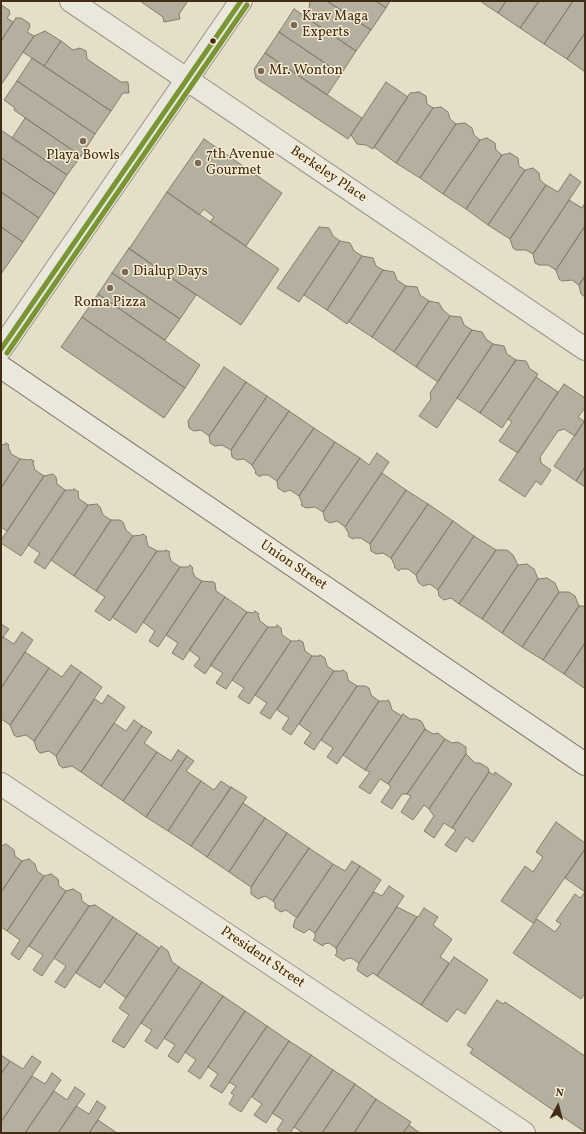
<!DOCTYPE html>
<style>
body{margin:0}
#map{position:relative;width:586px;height:1134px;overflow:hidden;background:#e5dfc9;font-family:Vollkorn,serif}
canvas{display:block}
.frame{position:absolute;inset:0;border:2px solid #422c16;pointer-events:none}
.north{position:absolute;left:538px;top:1086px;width:40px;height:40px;-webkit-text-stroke:3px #f6eed4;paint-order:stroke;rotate:7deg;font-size:11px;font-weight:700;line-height:16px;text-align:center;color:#422c16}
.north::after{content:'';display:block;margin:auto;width:14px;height:18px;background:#422c16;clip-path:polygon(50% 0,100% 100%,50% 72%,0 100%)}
</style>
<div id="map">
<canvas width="586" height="1134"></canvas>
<div class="frame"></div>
<div class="north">N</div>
</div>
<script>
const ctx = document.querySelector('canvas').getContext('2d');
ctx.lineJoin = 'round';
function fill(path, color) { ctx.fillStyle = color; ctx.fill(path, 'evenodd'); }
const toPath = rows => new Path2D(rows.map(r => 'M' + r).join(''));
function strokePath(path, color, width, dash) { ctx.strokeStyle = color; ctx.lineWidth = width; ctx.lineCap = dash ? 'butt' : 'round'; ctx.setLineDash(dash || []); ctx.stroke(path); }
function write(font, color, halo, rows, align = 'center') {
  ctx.font = font + ' Vollkorn,serif'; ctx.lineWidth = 3; ctx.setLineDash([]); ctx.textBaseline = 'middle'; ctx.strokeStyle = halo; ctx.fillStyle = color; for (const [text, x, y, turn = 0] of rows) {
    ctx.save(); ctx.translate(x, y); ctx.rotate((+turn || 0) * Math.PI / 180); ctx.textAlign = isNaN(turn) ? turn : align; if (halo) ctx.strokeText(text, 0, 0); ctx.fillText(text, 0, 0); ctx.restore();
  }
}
const building = toPath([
 [140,1,188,1,179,14,180,19,164,22,163,17,140,1],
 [310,1,327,1,371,30,356,51,304,16,309,9,310,1],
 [327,1,376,1,386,8,371,30,327,1],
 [376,1,390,1,386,8,376,1],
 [480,1,506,1,498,13,480,1],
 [506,1,539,1,520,28,498,13,506,1],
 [539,1,573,1,544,44,520,28,539,1],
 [573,1,585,1,585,33,567,59,544,44,573,1],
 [1,5,9,10,10,14,7,18,13,22,1,41,1,5],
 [294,9,356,51,341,74,279,32,294,9],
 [16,18,21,18,29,23,30,27,27,32,34,36,1,85,1,41,16,18],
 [45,31,61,41,44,66,23,52,34,36,45,31],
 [279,32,341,74,327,95,265,53,279,32],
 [585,33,585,72,567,59,585,33],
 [61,41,73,50,80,48,86,51,87,59,121,82,128,82,129,93,123,93,111,111,44,66,61,41],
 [265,53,362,118,348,139,256,78,254,69,265,53],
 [32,58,111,111,95,134,17,81,32,58],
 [17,81,95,134,81,156,14,110,15,108,4,100,17,81],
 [386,82,408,97,373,149,366,145,357,144,351,135,386,82],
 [419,92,426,96,427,104,433,108,396,163,374,147,410,93,419,92],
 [441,107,448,112,450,119,456,124,420,178,396,163,433,108,441,107],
 [25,118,81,156,67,175,12,138,25,118],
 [465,123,472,128,474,135,480,140,443,194,420,178,456,124,465,123],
 [1,130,67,175,55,194,1,158,1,130],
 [487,138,495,143,496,150,502,155,466,209,443,194,480,140,487,138],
 [204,139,282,193,246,246,210,222,214,217,204,209,199,215,167,192,204,139],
 [510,153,518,158,519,166,525,170,488,225,466,209,502,155,510,153],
 [1,158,55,194,39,218,1,192,1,158],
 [533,168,539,173,540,180,546,185,510,239,488,225,525,170,533,168],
 [570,174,581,182,533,254,526,250,516,250,513,248,510,239,546,185,558,192,570,174],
 [1,192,39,218,23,242,1,227,1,192],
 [167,192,279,269,241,325,129,249,167,192],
 [569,200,582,208,585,203,585,226,556,270,548,265,539,265,535,263,533,254,569,200],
 [585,226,585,276,579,285,572,280,562,281,559,279,556,270,585,226],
 [1,227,23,242,1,274,1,227],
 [319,227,329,228,333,236,340,241,299,302,277,288,319,227],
 [340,241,350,243,354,251,362,256,327,310,304,295,340,241],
 [129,248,196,295,180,319,112,273,129,248],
 [362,256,373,258,376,266,383,270,347,324,327,310,362,256],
 [383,270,394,272,397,280,406,286,372,337,349,322,383,270],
 [112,273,180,319,165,340,98,294,112,273],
 [585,276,585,297,581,294,579,285,585,276],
 [406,286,417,287,420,295,429,301,394,352,372,337,406,286],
 [98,294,200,365,185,388,82,317,98,294],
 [429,301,439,303,443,310,450,316,416,367,394,352,429,301],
 [450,316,461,317,464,325,472,330,438,382,416,367,450,316],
 [82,317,185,388,164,418,61,347,82,317],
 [472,330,482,332,486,339,493,344,437,428,419,416,431,399,430,393,472,330],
 [493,344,504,346,507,354,516,360,480,413,457,398,493,344],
 [516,360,526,361,530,369,538,374,502,428,480,413,516,360],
 [224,367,246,382,209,436,201,430,194,431,189,428,188,421,224,367],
 [536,377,558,392,518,453,499,441,512,422,508,419,536,377],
 [246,382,267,396,231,450,222,445,215,446,210,443,209,436,246,382],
 [564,384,585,398,585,408,578,417,584,421,575,436,564,429,558,431,540,457,541,463,551,470,541,485,536,481,525,497,499,480,564,384],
 [267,396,289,411,252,465,244,459,237,460,232,457,231,450,267,396],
 [289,411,314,428,277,481,268,475,261,475,260,477,255,473,256,472,252,465,289,411],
 [585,420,585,467,576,481,554,466,585,420],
 [314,428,335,442,299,496,290,490,284,492,278,488,277,481,314,428],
 [335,442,360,458,323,512,315,507,306,508,301,505,302,503,299,496,335,442],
 [6,443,9,445,8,446,11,454,20,459,1,488,1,445,6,444,6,443],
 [377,453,389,462,345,527,337,521,330,523,325,520,323,512,360,458,369,465,377,453],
 [20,459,29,460,30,459,34,461,33,463,35,470,44,476,7,531,1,527,1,488,20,459],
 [585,467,585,487,576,481,585,467],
 [382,473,406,490,370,544,361,538,354,538,353,539,348,536,349,534,345,527,382,473],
 [53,474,56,477,57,484,65,490,21,556,1,543,1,540,44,476,53,474],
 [74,489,79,492,78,493,79,499,88,505,45,569,34,562,40,553,28,545,65,490,74,490,74,489],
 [406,490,428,504,391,558,383,553,376,554,371,551,370,544,406,490],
 [97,504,100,507,103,515,111,520,74,576,51,560,88,505,97,504],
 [428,504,453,521,416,575,408,569,400,569,399,571,394,567,395,566,391,558,428,504],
 [111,520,120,520,123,522,126,530,133,536,96,591,74,576,111,520],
 [453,521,474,536,438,590,430,584,423,586,418,582,416,575,453,521],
 [143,534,147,537,146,538,148,546,157,551,110,621,95,611,105,597,96,591,133,536,142,535,143,534],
 [474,536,496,550,459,604,451,598,444,600,439,596,438,590,474,536],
 [166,550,170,552,169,554,171,561,180,567,136,633,112,617,157,551,166,551,166,550],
 [496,550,507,550,513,555,518,565,482,619,459,604,496,550],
 [527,564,534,569,538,579,502,633,482,619,518,565,527,564],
 [190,565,193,568,192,570,195,577,202,581,158,647,149,641,155,631,143,622,180,567,188,567,190,565],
 [547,578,555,583,559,592,522,647,502,633,538,579,547,578],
 [202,581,211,582,211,581,215,583,216,591,225,597,183,660,172,653,178,643,166,635,202,581],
 [559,592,569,592,575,596,579,606,543,660,522,647,559,592],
 [225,597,247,612,205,674,194,666,200,658,189,650,225,597],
 [579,606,585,606,585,643,564,674,543,660,579,606],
 [255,611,259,614,258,615,260,621,268,627,226,689,216,683,223,673,210,665,247,612,254,613,255,611],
 [1,624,9,629,1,640,1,624],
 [277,625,281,628,282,635,291,641,249,704,238,697,244,688,232,680,268,627,277,627,277,625],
 [22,632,33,640,1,688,1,640,3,637,14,644,22,632],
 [299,640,303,642,305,651,312,656,270,719,260,713,267,703,255,695,291,641,298,641,299,640],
 [585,643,585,687,584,688,564,674,585,643],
 [25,652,49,668,10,725,3,720,1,720,1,688,25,652],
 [320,655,325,658,327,666,334,671,291,735,282,729,289,718,277,710,312,656,320,656,320,655],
 [71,665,81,672,34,741,26,735,17,737,14,735,10,725,49,668,62,677,71,665],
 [343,670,347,673,347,674,348,680,357,686,314,750,304,743,311,733,299,724,334,671,342,671,343,670],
 [81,672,102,687,56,756,49,751,40,753,37,750,34,741,81,672],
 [357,686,365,686,369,688,371,695,379,701,337,764,327,757,333,748,321,740,357,686],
 [108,695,125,707,81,772,72,766,63,768,59,765,56,756,95,699,102,704,108,695],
 [388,700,390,703,392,710,402,716,365,770,343,755,379,701,387,701,388,700],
 [403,714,410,719,416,719,421,721,423,724,425,729,388,784,380,779,370,794,359,787,370,772,365,770,403,714],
 [134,720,142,726,101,786,81,772,114,723,126,731,134,720],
 [142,726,152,732,144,743,157,752,123,801,101,786,142,726],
 [425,729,433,734,438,733,445,739,407,794,402,794,392,809,381,802,391,787,388,784,425,729],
 [445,739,452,743,458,742,466,747,466,754,429,809,424,805,413,820,401,812,411,796,407,794,445,739],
 [178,750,187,756,146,817,123,801,157,752,171,761,178,750],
 [466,754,475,763,480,763,488,768,489,772,452,828,444,823,434,838,424,831,434,816,429,809,466,754],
 [187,756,194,761,186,771,201,781,168,831,146,817,187,756],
 [489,772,494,775,495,772,512,784,473,842,466,837,456,852,445,845,456,830,452,828,489,772],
 [201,781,214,790,221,781,231,788,191,846,168,831,201,781],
 [231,787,247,797,207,857,191,846,231,787],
 [243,803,265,818,229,872,207,857,243,803],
 [265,818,287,833,251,887,229,872,265,818],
 [556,822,585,843,585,849,533,923,501,901,525,866,533,872,543,857,536,852,556,822],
 [287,833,309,848,273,901,265,896,258,899,251,894,251,887,287,833],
 [6,844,14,850,15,856,22,861,1,892,1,846,6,844],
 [309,848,333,864,297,918,286,910,281,912,275,908,275,903,273,901,309,848],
 [585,849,585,993,581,999,513,953,537,919,555,932,561,924,556,921,575,894,580,898,585,892,565,878,585,849],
 [29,859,35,864,37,871,44,876,7,931,1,927,1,892,22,861,29,859],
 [352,861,360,866,315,933,309,929,304,933,293,927,295,920,333,864,345,871,352,861],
 [360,866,381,880,336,948,329,943,324,944,323,946,313,940,315,938,315,933,360,866],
 [51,874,58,879,59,886,66,891,19,960,11,954,20,940,7,931,44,876,51,874],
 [389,886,404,896,359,963,351,958,346,959,344,961,335,955,337,953,336,948,374,892,382,896,389,886],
 [73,889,81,894,82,901,89,906,42,976,33,970,43,955,29,946,66,891,73,889],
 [95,905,113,917,65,988,55,982,66,966,54,958,89,906,95,905],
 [397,907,417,917,377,976,373,973,367,977,357,970,359,963,397,907],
 [424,908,438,917,433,925,452,939,440,957,449,963,421,1005,377,976,417,917,419,916,424,908],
 [113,917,137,933,100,988,76,973,113,917],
 [137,933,159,948,126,998,104,982,137,933],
 [161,946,168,951,172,962,179,967,124,1048,112,1041,129,1015,119,1008,161,946],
 [454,957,488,980,465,1014,457,1009,447,1022,421,1005,454,957],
 [179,967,202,982,157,1049,145,1041,152,1030,141,1023,179,967],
 [202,982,223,996,178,1063,168,1056,175,1045,164,1038,202,982],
 [223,996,245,1011,200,1079,188,1071,196,1060,185,1052,223,996],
 [497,1000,503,1004,505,1002,585,1056,585,1132,470,1053,473,1049,467,1045,497,1000],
 [245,1011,267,1026,222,1093,210,1086,218,1074,208,1067,245,1011],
 [267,1026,289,1041,241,1112,229,1104,234,1095,231,1093,236,1086,229,1082,267,1026],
 [289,1041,311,1055,266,1123,254,1115,262,1104,252,1097,289,1041],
 [1,1055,10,1061,1,1074,1,1055],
 [311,1055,333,1070,290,1133,281,1133,277,1130,283,1120,272,1113,311,1055],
 [32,1056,41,1062,1,1122,1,1074,10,1061,23,1069,32,1056],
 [333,1070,355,1084,322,1133,303,1133,294,1127,333,1070],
 [52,1073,61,1080,25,1133,1,1133,1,1122,32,1076,45,1084,52,1073],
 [355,1084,376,1099,354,1133,322,1133,355,1084],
 [75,1087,85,1094,58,1133,25,1133,54,1091,67,1100,75,1087],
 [376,1099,411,1122,403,1133,354,1133,376,1099],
 [97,1101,106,1107,89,1133,58,1133,76,1106,89,1114,97,1101],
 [98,1120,117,1133,89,1133,98,1120],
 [409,1125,420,1133,403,1133,409,1125]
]);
fill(building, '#b5af9f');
strokePath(building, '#847d6e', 1);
const minor = toPath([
 [71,1,585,349],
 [1,784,524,1133]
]);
const tertiary = toPath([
 [1,349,241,1]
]);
const secondary = toPath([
 [1,367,585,764]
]);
strokePath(minor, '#9b9586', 24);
strokePath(tertiary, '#9b9586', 24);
strokePath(secondary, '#847d6e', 24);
strokePath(minor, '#eae7dc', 22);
strokePath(tertiary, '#eae7dc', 22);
strokePath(secondary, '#eae7dc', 22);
strokePath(toPath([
 [1,349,241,1]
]), '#799534', 5);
strokePath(toPath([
 [7,353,247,5]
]), '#799534', 5);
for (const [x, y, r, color] of [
 [294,25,4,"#7b6b55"],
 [213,41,3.5,"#422c16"],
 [261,71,4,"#7b6b55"],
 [83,141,4,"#7b6b55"],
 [198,163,4,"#7b6b55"],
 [125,272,4,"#7b6b55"],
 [110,288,4,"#7b6b55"]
]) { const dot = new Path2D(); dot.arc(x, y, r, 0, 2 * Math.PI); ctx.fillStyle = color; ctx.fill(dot); strokePath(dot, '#f6eed4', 1.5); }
write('14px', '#422c16', '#f6eed4', [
 ["Krav Maga",302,17],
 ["Experts",302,33],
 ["Mr. Wonton",269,71],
 ["7th Avenue",206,155],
 ["Gourmet",206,171],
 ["Playa Bowls",83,156,"center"],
 ["Dialup Days",133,272],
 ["Roma Pizza",110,303,"center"]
], 'left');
write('14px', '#422c16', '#f6eed4', [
 ["Berkeley Place",328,175,34],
 ["Union Street",293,566,34],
 ["President Street",262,958,34]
]);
</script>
